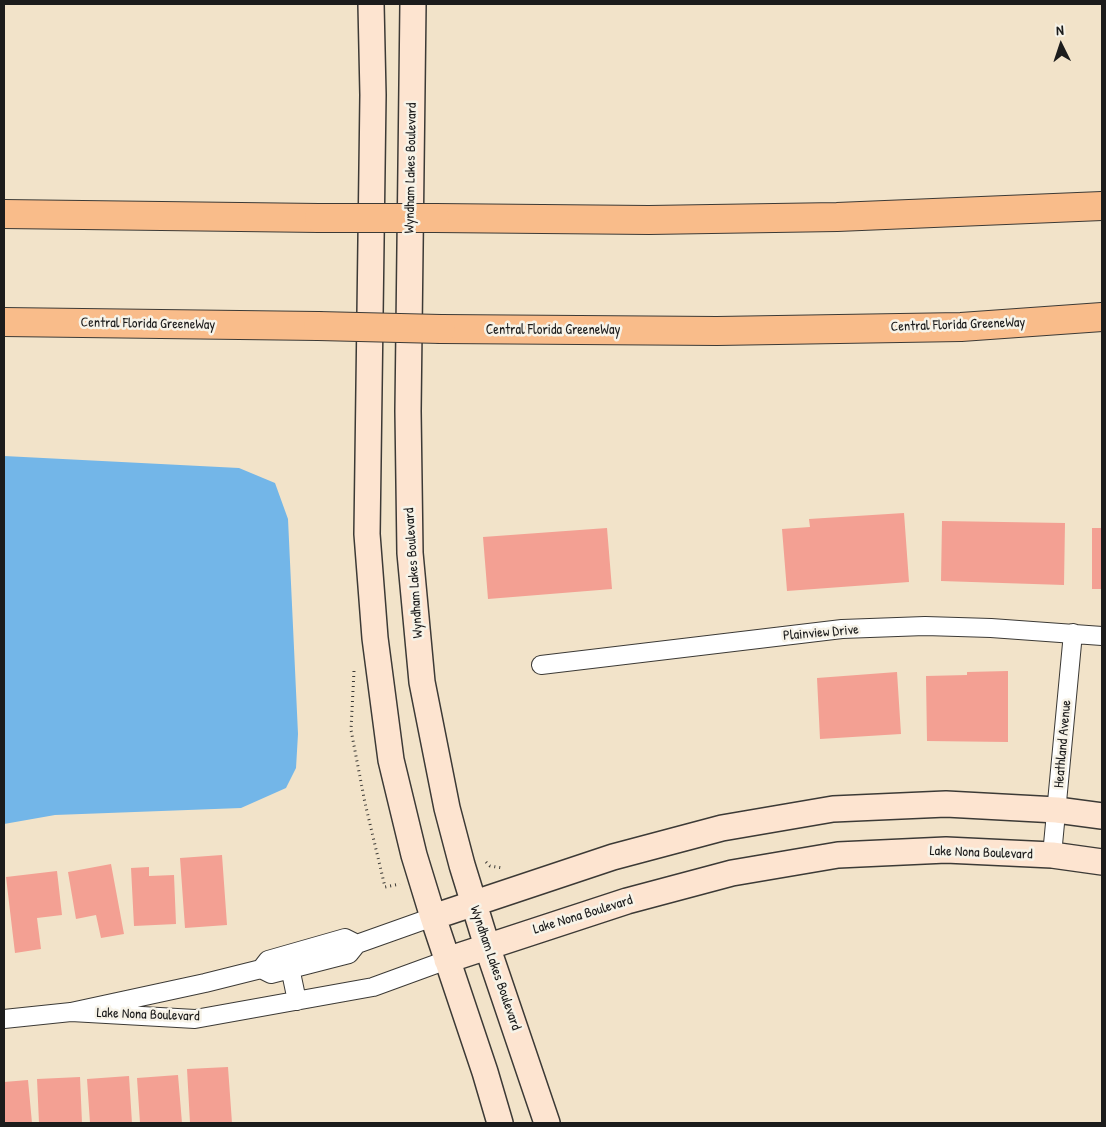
<!DOCTYPE html>
<style>
body{margin:0}
#map{position:relative;width:1106px;height:1127px;overflow:hidden;background:#f2e3c9;font-family:"Patrick Hand",sans-serif}
canvas{display:block}
.frame{position:absolute;inset:0;border:5px solid #1c1c1c;pointer-events:none}
.north{position:absolute;left:1036px;top:20px;width:50px;height:50px;-webkit-text-stroke:4px #f7f3e8;paint-order:stroke;rotate:356deg;font-size:14px;font-weight:700;line-height:20px;text-align:center;color:#1c1c1c}
.north::after{content:'';display:block;margin:auto;width:18px;height:22px;background:#1c1c1c;clip-path:polygon(50% 0,100% 100%,50% 72%,0 100%)}
</style>
<div id="map">
<canvas width="1106" height="1127"></canvas>
<div class="frame"></div>
<div class="north">N</div>
</div>
<script>
const ctx = document.querySelector('canvas').getContext('2d');
ctx.lineJoin = 'round';
function fill(path, color) { ctx.fillStyle = color; ctx.fill(path, 'evenodd'); }
const toPath = rows => new Path2D(rows.map(r => 'M' + r).join(''));
function strokePath(path, color, width, dash) { ctx.strokeStyle = color; ctx.lineWidth = width; ctx.lineCap = dash ? 'butt' : 'round'; ctx.setLineDash(dash || []); ctx.stroke(path); }
function write(font, color, halo, rows, align = 'center') {
  ctx.font = font + ' "Patrick Hand",sans-serif'; ctx.lineWidth = 5; ctx.setLineDash([]); ctx.textBaseline = 'middle'; ctx.strokeStyle = halo; ctx.fillStyle = color; for (const [text, x, y, turn = 0] of rows) {
    ctx.save(); ctx.translate(x, y); ctx.rotate((+turn || 0) * Math.PI / 180); ctx.textAlign = isNaN(turn) ? turn : align; if (halo) ctx.strokeText(text, 0, 0); ctx.fillText(text, 0, 0); ctx.restore();
  }
}
fill(toPath([
 [4,456,239,468,275,483,288,519,298,734,296,768,286,788,241,808,55,815,4,824]
]), '#73b6e8');
fill(toPath([
 [904,513,909,582,787,591,782,529,810,527,809,519],
 [942,521,1065,523,1064,585,941,581],
 [607,528,612,589,488,599,483,537],
 [1092,528,1102,528,1102,589,1092,589],
 [1008,671,1008,742,927,741,926,676,967,675,967,672],
 [897,672,901,734,820,739,817,678],
 [222,855,227,925,185,928,180,858],
 [111,864,124,934,101,938,96,915,76,919,68,872],
 [149,867,149,876,174,875,176,924,134,926,131,868],
 [57,871,62,915,37,918,41,949,15,953,6,877],
 [228,1067,232,1123,190,1123,187,1069],
 [178,1075,182,1123,140,1123,137,1078],
 [129,1076,132,1123,90,1123,87,1079],
 [80,1077,82,1123,39,1123,37,1079],
 [28,1080,32,1123,4,1123,4,1082]
]), '#f3a093');
const street = toPath([
 [541,665,842,629,925,626,991,628,1102,636],
 [1052,855,1073,633],
 [288,958,297,1001],
 [261,969,271,974,349,954,357,944,433,917],
 [71,1012,195,1019,373,987,447,960],
 [4,1019,71,1012,205,983,261,969,268,960,345,938,357,944]
]);
const secondary = toPath([
 [371,4,373,95,367,534,375,638,391,760,414,855,433,917,485,1072,500,1123],
 [413,4,408,411,410,553,422,682,447,808,462,865,487,946,547,1123],
 [433,917,613,857,722,828,833,809,946,804,1057,810,1102,816],
 [447,960,627,901,732,873,838,855,946,850,1052,855,1102,862]
]);
const highway = toPath([
 [4,214,319,218],
 [435,218,649,220,837,217,1102,206],
 [4,322,318,326],
 [441,329,717,331,961,327,1102,317]
]);
strokePath(street, '#3c3a36', 20);
strokePath(secondary, '#3c3a36', 28);
strokePath(highway, '#3c3a36', 30);
strokePath(toPath([
 [354,671,351,730,365,803,385,887,400,884],
 [486,862,490,866,503,868]
]), '#3c3a36', 3, [1, 4]);
strokePath(street, '#fff', 18);
strokePath(secondary, '#fde4d0', 25);
strokePath(highway, '#f9bc8a', 28);
const highwayBridge = toPath([
 [319,218,435,218],
 [318,326,441,329]
]);
strokePath(highwayBridge, '#3c3a36', 30, []);
strokePath(highwayBridge, '#f9bc8a', 28);
write('14px', '#1c1c1c', '#f7f3e8', [
 ["Wyndham Lakes Boulevard",411,168,-89],
 ["Central Florida GreeneWay",148,324,1],
 ["Central Florida GreeneWay",958,325,-2],
 ["Central Florida GreeneWay",553,330],
 ["Wyndham Lakes Boulevard",414,573,-94],
 ["Plainview Drive",821,633,-5],
 ["Heathland Avenue",1063,744,-85],
 ["Lake Nona Boulevard",981,853,2],
 ["Lake Nona Boulevard",583,915,-17],
 ["Wyndham Lakes Boulevard",495,968,71],
 ["Lake Nona Boulevard",148,1015,2]
]);
</script>
